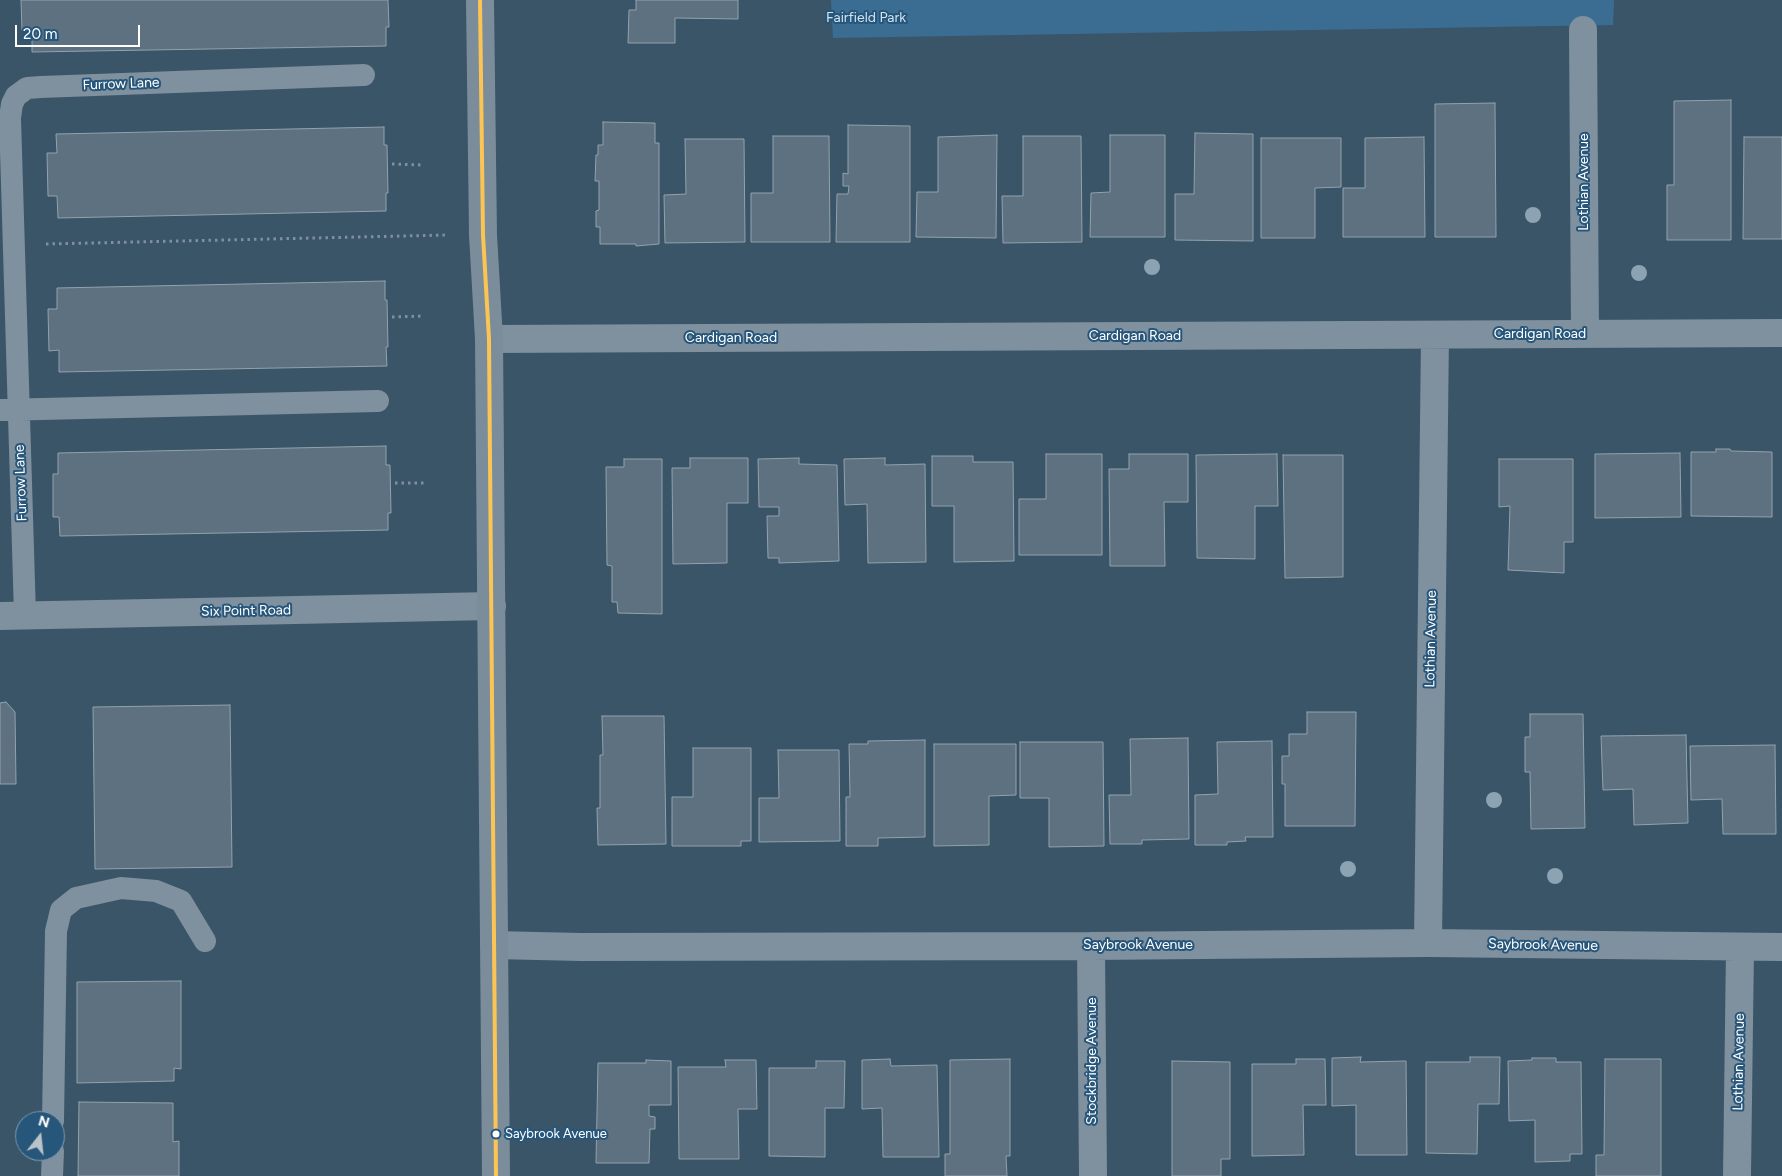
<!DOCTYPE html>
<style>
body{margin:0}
#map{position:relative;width:1782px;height:1176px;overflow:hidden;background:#3a5468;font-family:Figtree,sans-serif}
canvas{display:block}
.north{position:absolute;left:15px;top:1111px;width:50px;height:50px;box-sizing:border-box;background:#27567b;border:1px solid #7d9ab0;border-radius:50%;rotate:16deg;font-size:14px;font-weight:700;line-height:20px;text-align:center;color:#fff}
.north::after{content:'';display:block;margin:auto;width:18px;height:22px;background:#bac3ca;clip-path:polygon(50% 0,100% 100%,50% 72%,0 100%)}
.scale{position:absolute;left:15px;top:25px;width:125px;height:22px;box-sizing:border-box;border:2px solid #fff;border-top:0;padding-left:6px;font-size:15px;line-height:18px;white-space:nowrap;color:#fff;-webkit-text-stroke:4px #27567b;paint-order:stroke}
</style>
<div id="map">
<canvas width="1782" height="1176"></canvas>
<div class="north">N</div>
<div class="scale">20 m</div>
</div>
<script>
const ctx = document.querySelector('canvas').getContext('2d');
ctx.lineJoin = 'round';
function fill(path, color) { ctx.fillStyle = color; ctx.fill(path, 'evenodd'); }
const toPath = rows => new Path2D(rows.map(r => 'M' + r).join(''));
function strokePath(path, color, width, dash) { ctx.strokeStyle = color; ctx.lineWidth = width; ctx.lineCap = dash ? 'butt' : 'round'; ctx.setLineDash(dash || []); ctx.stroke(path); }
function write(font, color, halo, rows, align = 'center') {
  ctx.font = font + ' Figtree,sans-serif'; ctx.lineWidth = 4; ctx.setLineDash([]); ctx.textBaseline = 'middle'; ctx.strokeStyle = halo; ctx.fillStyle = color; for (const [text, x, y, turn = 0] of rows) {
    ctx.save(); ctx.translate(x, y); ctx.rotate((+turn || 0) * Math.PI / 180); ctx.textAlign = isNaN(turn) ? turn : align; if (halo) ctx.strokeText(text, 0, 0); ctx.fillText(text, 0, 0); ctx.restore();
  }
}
fill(toPath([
 [831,0,1614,0,1613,25,833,38]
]), '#3b6c92');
const building = toPath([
 [21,0,388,0,389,27,386,27,386,46,32,52,32,31,22,31,21,0],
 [636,0,738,0,738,19,675,18,675,43,628,43,629,10,636,10,636,0],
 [1731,100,1731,240,1667,240,1667,185,1674,185,1674,101,1731,100],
 [1495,103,1496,237,1435,237,1435,104,1495,103],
 [603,122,655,123,655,143,659,143,659,244,636,246,636,244,600,244,600,227,596,227,596,211,599,210,599,181,595,181,596,155,598,155,598,145,603,145,603,122],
 [848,125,910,126,910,242,836,242,837,194,848,194,849,186,843,186,843,173,848,174,848,125],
 [384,127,384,145,387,145,388,193,386,193,386,211,58,218,57,196,48,196,47,153,57,153,56,134,384,127],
 [1195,133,1253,134,1253,241,1175,240,1175,194,1194,194,1195,133],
 [997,135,996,238,916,237,917,192,938,192,938,137,997,135],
 [1110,135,1165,135,1165,237,1090,237,1091,193,1110,192,1110,135],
 [773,136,829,136,830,242,751,242,751,193,773,193,773,136],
 [1023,136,1081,136,1082,242,1003,243,1002,196,1023,196,1023,136],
 [1424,137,1425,237,1343,237,1343,188,1365,188,1365,138,1424,137],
 [1744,137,1782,137,1782,239,1743,239,1744,137],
 [1261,138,1341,138,1341,187,1315,188,1315,238,1261,238,1261,138],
 [685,139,744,139,745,242,665,243,664,195,686,194,685,139],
 [385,281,385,300,387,300,388,347,386,347,387,366,59,372,59,350,49,351,48,309,57,309,57,288,385,281],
 [386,446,386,465,390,465,391,513,388,513,388,530,60,536,59,517,53,517,53,474,58,474,58,453,386,446],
 [1716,449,1730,449,1731,451,1772,452,1772,517,1691,516,1691,452,1716,452,1716,449],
 [1680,453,1681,517,1595,518,1595,454,1680,453],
 [1046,454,1102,454,1102,555,1019,555,1019,499,1046,499,1046,454],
 [1129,454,1188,454,1188,502,1164,502,1165,566,1110,566,1109,469,1129,469,1129,454],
 [1277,454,1278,506,1255,506,1255,559,1197,558,1196,455,1277,454],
 [1283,455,1343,455,1343,577,1285,578,1283,455],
 [932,456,973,456,973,462,1013,462,1014,561,954,562,954,506,932,506,932,456],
 [690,458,748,458,748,503,727,503,727,563,673,564,672,468,690,468,690,458],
 [799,458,799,464,837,465,839,561,779,563,779,558,768,558,767,516,779,516,779,507,759,507,758,459,799,458],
 [885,458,885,465,925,464,926,562,868,563,867,504,845,505,844,459,885,458],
 [624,459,662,459,662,614,618,613,617,602,612,602,612,566,607,565,606,467,624,467,624,459],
 [1499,459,1573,459,1573,542,1564,542,1564,573,1508,570,1510,506,1499,507,1499,459],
 [6,702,15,712,16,784,0,784,0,703,6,702],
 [230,705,232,867,95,869,93,707,230,705],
 [1307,712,1356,712,1355,826,1285,826,1285,784,1282,784,1282,756,1289,756,1289,734,1307,734,1307,712],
 [1530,714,1583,714,1585,828,1531,829,1530,772,1525,772,1525,737,1530,737,1530,714],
 [602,716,664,716,666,844,598,845,597,808,600,808,600,755,603,755,602,716],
 [1686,735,1688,823,1634,825,1633,789,1603,790,1601,736,1686,735],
 [1188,738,1189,839,1142,840,1142,844,1110,844,1109,795,1131,795,1130,739,1188,738],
 [925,740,925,837,878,838,878,846,846,846,846,797,850,797,849,744,868,744,868,741,925,740],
 [1272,741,1273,837,1245,837,1246,841,1227,842,1227,845,1195,845,1195,795,1218,794,1217,742,1272,741],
 [1020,742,1103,742,1104,846,1049,847,1049,798,1020,798,1020,742],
 [934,744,1016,744,1016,795,989,796,989,845,934,846,934,744],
 [1775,745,1776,834,1723,834,1722,799,1691,800,1690,746,1775,745],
 [693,748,751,748,751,841,741,841,741,846,672,846,672,797,693,797,693,748],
 [778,750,839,750,840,841,759,842,759,798,779,798,778,750],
 [181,981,181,1069,174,1068,174,1081,77,1083,77,982,181,981],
 [1361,1057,1360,1062,1406,1061,1407,1155,1356,1155,1356,1105,1332,1106,1332,1058,1361,1057],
 [1470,1057,1500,1057,1499,1104,1478,1104,1477,1154,1426,1153,1426,1062,1470,1062,1470,1057],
 [1532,1058,1556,1058,1556,1062,1581,1062,1582,1154,1570,1154,1570,1161,1535,1162,1535,1120,1509,1121,1508,1061,1532,1060,1532,1058],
 [890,1059,891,1066,937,1065,939,1157,883,1157,882,1108,862,1109,862,1060,890,1059],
 [1010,1059,1010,1156,1006,1156,1007,1176,945,1176,945,1154,950,1154,950,1060,1010,1059],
 [1296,1059,1325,1059,1326,1105,1303,1105,1304,1155,1252,1156,1252,1064,1296,1064,1296,1059],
 [1605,1059,1661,1059,1661,1176,1596,1176,1596,1155,1604,1155,1605,1059],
 [646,1060,671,1061,671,1105,649,1105,649,1116,655,1117,655,1129,650,1129,649,1163,596,1163,598,1063,646,1063,646,1060],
 [725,1060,756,1060,757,1109,738,1109,739,1159,679,1159,678,1067,726,1067,725,1060],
 [816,1061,845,1061,844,1108,825,1108,825,1157,769,1156,769,1068,816,1068,816,1061],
 [1172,1061,1230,1062,1230,1159,1221,1159,1221,1176,1172,1176,1172,1061],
 [79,1102,173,1103,173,1142,179,1141,179,1176,78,1176,79,1102]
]);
fill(building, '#5d7180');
strokePath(building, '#93a2ae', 1);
strokePath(toPath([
 [392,164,422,165],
 [46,244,448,235],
 [392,317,424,316],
 [395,483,424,483]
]), '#7f909f', 3, [2.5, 4]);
strokePath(toPath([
 [0,410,378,401],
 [25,615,10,118,12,104,16,96,27,88,41,87,364,75],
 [53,1121,56,931,61,910,76,898,121,888,156,891,181,901,205,941],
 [52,1176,53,1151]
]), '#7f909f', 22);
strokePath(toPath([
 [1583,30,1585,334],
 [489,339,1782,333],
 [0,616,492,606],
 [1428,943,1435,335],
 [494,945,581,947,1091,946,1428,943,1782,947],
 [1091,946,1093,1176],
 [1737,1176,1740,948]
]), '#7f909f', 28);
strokePath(toPath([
 [480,0,483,235,489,339,496,1176]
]), '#7b8d9b', 28);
strokePath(toPath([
 [480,0,483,235,489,339,496,1176]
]), '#fcc553', 4);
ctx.fillStyle = '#8ca3b4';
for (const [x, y] of [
 [1533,215],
 [1152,267],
 [1639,273],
 [1494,800],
 [1348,869],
 [1555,876]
]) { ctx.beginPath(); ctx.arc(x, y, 8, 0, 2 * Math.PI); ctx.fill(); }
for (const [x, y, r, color] of [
 [496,1134,4.5,"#fff"]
]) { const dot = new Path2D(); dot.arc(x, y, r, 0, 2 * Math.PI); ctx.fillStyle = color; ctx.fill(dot); strokePath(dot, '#27567b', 2); }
write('13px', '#fff', '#27567b', [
 ["Saybrook Avenue",505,1134]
], 'left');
write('14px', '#cfe4f3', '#27567b', [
 ["Fairfield Park",866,18]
]);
write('14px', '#fff', '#27567b', [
 ["Furrow Lane",121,84,-2],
 ["Lothian Avenue",1584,182,-90],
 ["Cardigan Road",1540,334],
 ["Cardigan Road",1135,336],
 ["Cardigan Road",731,338],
 ["Furrow Lane",21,483,-92],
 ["Six Point Road",246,611,-1],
 ["Lothian Avenue",1431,639,-89],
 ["Saybrook Avenue",1138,945],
 ["Saybrook Avenue",1543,945,1],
 ["Stockbridge Avenue",1092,1061,-90],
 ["Lothian Avenue",1739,1062,-89]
]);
</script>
